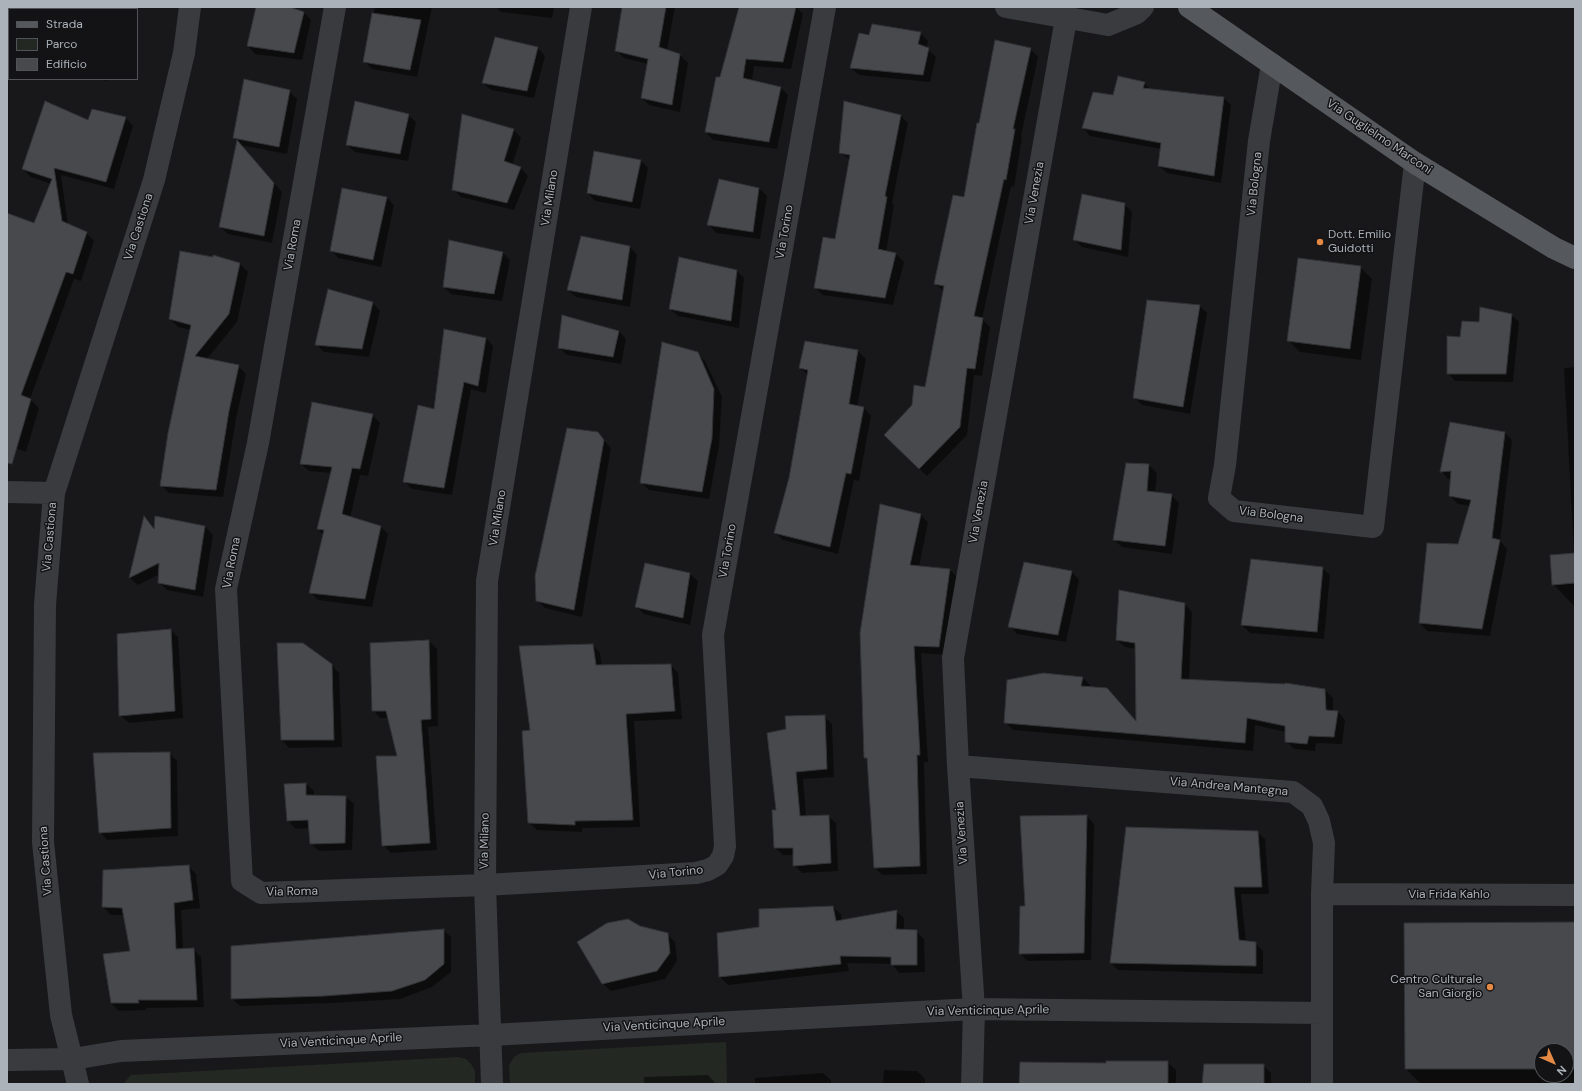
<!DOCTYPE html>
<style>
body{margin:0}
#map{position:relative;width:1582px;height:1091px;overflow:hidden;background:#18181a;font-family:"DM Sans",sans-serif}
canvas{display:block}
.frame{position:absolute;inset:0;border:8px solid #abb2b9;pointer-events:none}
.legend{position:absolute;left:8px;top:8px;width:130px;height:72px;box-sizing:border-box;background:#131315;border:1px solid #505357;margin:0;padding:5px 7px;list-style:none;font-size:12px;color:#abb2b9}
.legend li{display:flex;align-items:center;gap:8px;height:20px}
.legend b{width:20px;border:1px solid #505357}
.north{position:absolute;left:1534px;top:1043px;width:40px;height:40px;box-sizing:border-box;background:#131315;border:1px solid #505357;border-radius:50%;rotate:135deg;font-size:11px;font-weight:700;line-height:16px;text-align:center;color:#abb2b9}
.north::after{content:'';display:block;margin:auto;width:14px;height:18px;background:#e58a44;clip-path:polygon(50% 0,100% 100%,50% 72%,0 100%)}
</style>
<div id="map">
<canvas width="1582" height="1091"></canvas>
<div class="frame"></div>
<ul class="legend">
<li><b style="height:5px;background:#55595d"></b>Strada</li>
<li><b style="height:11px;background:#232922"></b>Parco</li>
<li><b style="height:11px;background:#47494d"></b>Edificio</li>
</ul>
<div class="north">N</div>
</div>
<script>
const ctx = document.querySelector('canvas').getContext('2d');
ctx.lineJoin = 'round';
function fill(path, color) { ctx.fillStyle = color; ctx.fill(path, 'evenodd'); }
const toPath = rows => new Path2D(rows.map(r => 'M' + r).join(''));
function strokePath(path, color, width, dash) { ctx.strokeStyle = color; ctx.lineWidth = width; ctx.lineCap = dash ? 'butt' : 'round'; ctx.setLineDash(dash || []); ctx.stroke(path); }
function write(font, color, halo, rows, align = 'center') {
  ctx.font = font + ' "DM Sans",sans-serif'; ctx.lineWidth = 3; ctx.setLineDash([]); ctx.textBaseline = 'middle'; ctx.strokeStyle = halo; ctx.fillStyle = color; for (const [text, x, y, turn = 0] of rows) {
    ctx.save(); ctx.translate(x, y); ctx.rotate((+turn || 0) * Math.PI / 180); ctx.textAlign = isNaN(turn) ? turn : align; if (halo) ctx.strokeText(text, 0, 0); ctx.fillText(text, 0, 0); ctx.restore();
  }
}
fill(toPath([
 [726,1042,727,1084,510,1084,509,1065,514,1057,521,1053],
 [458,1057,466,1059,471,1064,475,1071,475,1084,123,1084,131,1075]
]), '#232922');
fill(toPath([
 [78,7,112,7,119,9,77,9],
 [257,7,286,7,304,13,311,20,302,60,255,54,248,46],
 [375,7,432,7,417,77,372,69,364,61],
 [496,7,554,7,552,18,501,12],
 [623,7,675,7,667,50,680,55,688,63,680,112,649,105,642,98,648,64,624,58,616,50],
 [740,7,796,7,803,14,791,69,754,66,752,81,781,88,788,95,777,149,713,140,706,132],
 [920,33,928,41,926,48,936,57,930,82,859,75,851,68,870,36],
 [538,48,545,56,534,98,491,90,483,83],
 [1030,49,1038,57,1021,136,1022,138,1014,187,1011,186,982,319,990,327,982,376,974,375,967,435,927,476,893,443,913,406,926,389,944,291,935,284,965,198,980,124],
 [99,79,107,79,106,81],
 [1144,83,1150,89,1223,97,1231,105,1221,183,1167,173,1159,166,1161,149,1090,136,1083,128,1113,96],
 [289,91,297,99,287,154,240,145,282,192,272,243,228,234,220,227,237,141,234,138],
 [408,115,416,122,408,161,355,152,347,145],
 [463,115,514,130,521,138,512,165,521,168,528,176,514,210,461,197,453,189],
 [900,115,908,123,892,203,894,205,886,252,896,254,904,262,893,305,823,295,815,288,836,240,850,160,840,152],
 [126,118,133,126,114,189,61,175,68,225,86,233,94,241,81,281,74,279,30,399,39,408,26,452,7,445,7,217,34,225,51,184,31,177,23,169,89,121],
 [640,160,648,168,640,209,595,201,588,193],
 [759,188,767,196,760,239,716,233,709,225],
 [387,198,394,205,381,267,338,258,331,250],
 [1124,204,1132,212,1128,257,1082,247,1075,240],
 [630,247,637,255,630,307,576,297,568,290],
 [502,252,510,260,502,301,451,294,444,287],
 [214,256,240,264,248,272,237,322,206,360,238,366,246,374,236,419,223,497,169,493,161,485,191,330,178,327,170,319],
 [1360,267,1372,279,1361,360,1300,352,1288,340],
 [736,270,744,278,739,328,678,316,670,309],
 [373,303,380,311,369,357,324,352,316,344],
 [1200,306,1207,313,1190,414,1142,405,1134,397],
 [1512,315,1519,322,1513,382,1455,381,1448,373,1461,338,1480,323],
 [619,331,626,339,621,364,567,355,559,348],
 [486,338,493,346,486,393,471,389,452,495,412,489,405,482,435,410],
 [806,342,858,351,866,359,857,407,864,408,871,416,859,481,854,480,838,554,783,540,775,533,790,478,808,375,800,368],
 [697,353,705,361,722,397,719,446,709,499,649,490,641,482],
 [1575,367,1575,606,1574,606,1553,584,1574,554,1564,368],
 [372,415,380,423,368,476,360,475,350,518,380,526,388,534,372,607,318,600,311,593,324,535,318,529,332,473,309,471,301,464],
 [597,433,611,448,582,617,545,608,537,600],
 [1505,433,1512,440,1500,541,1507,549,1490,636,1427,631,1420,623,1428,544,1458,545,1470,506,1458,504,1450,496,1452,479,1448,479,1441,471],
 [1127,464,1149,465,1157,473,1155,493,1171,495,1179,503,1172,554,1122,547,1114,540],
 [921,515,928,522,919,567,950,570,958,578,947,655,921,653,928,762,924,762,927,874,882,875,875,868,868,761,865,757],
 [156,517,205,527,213,535,203,597,167,590,159,583,160,574,138,585,130,578,144,518,154,529],
 [645,564,690,574,698,581,690,625,644,614,636,606],
 [1322,568,1330,575,1324,639,1250,633,1242,625],
 [1072,572,1079,580,1066,642,1017,634,1010,626],
 [1185,604,1192,612,1189,680,1325,690,1333,698,1333,712,1338,712,1345,720,1342,744,1316,743,1315,751,1294,749,1286,741,1286,732,1255,725,1253,751,1013,730,1005,722,1083,678,1090,685,1090,688,1137,722,1136,649,1125,647,1117,640],
 [170,630,178,637,183,718,129,723,121,716,118,635],
 [429,641,437,649,438,726,428,727,437,850,391,853,383,845,399,757,389,718,380,718,373,710],
 [593,645,600,653,602,666,671,665,678,673,682,719,634,721,640,827,582,828,582,832,537,830,529,823,531,731],
 [332,665,339,673,342,747,289,748,282,740],
 [824,716,832,724,834,777,803,779,806,816,828,816,836,823,838,871,802,873,794,865,794,855,783,855,775,848,777,811,787,730],
 [169,753,177,761,178,836,107,840,100,832],
 [306,784,314,791,314,796,346,797,354,804,352,850,319,851,311,844,310,828,296,829,288,821],
 [1087,816,1094,824,1091,960,1028,961,1020,954,1026,907],
 [1257,832,1265,839,1269,894,1241,894,1246,942,1255,943,1263,951,1263,974,1118,970,1111,963],
 [188,866,196,874,200,908,181,910,183,950,193,949,201,957,204,1007,146,1008,146,1010,119,1011,111,1003,131,952,124,915,111,915,103,907],
 [833,907,841,914,842,921,896,911,904,918,904,930,916,931,924,939,925,972,899,973,892,964,847,963,849,971,728,985,720,977,718,934,760,928],
 [1575,923,1575,1084,1421,1084,1406,1069],
 [1542,1051,1566,1051,1566,1075,1542,1075],
 [639,927,667,934,675,942,677,961,665,979,611,991,603,984],
 [443,930,451,937,451,972,432,987,400,999,332,1003,240,1006,232,999],
 [7,983,8,983,8,1017,7,1017],
 [1167,1062,1176,1070,1176,1084,1020,1084,1107,1064],
 [1263,1065,1271,1073,1271,1084,1203,1084],
 [884,1070,917,1071,925,1079,925,1084,883,1084],
 [823,1073,831,1080,831,1084,755,1084,755,1078],
 [708,1075,716,1084,644,1084,644,1077]
]), '#0007');
const building = toPath([
 [256,7,290,7,304,12,294,53,247,46,256,7],
 [622,7,666,7,659,47,680,54,672,105,641,98,648,59,615,51,622,7],
 [739,7,796,7,783,62,746,59,743,78,781,87,769,142,705,132,716,77,720,77,739,7],
 [372,13,421,20,410,70,363,62,372,13],
 [872,24,921,32,918,44,929,48,923,75,850,68,859,33,869,35,872,24],
 [495,37,538,47,527,91,482,83,495,37],
 [995,40,1031,48,1013,129,1015,129,1006,180,1004,179,974,316,983,318,975,369,967,368,960,427,919,469,884,435,912,405,914,385,925,387,944,286,934,284,953,195,964,197,977,123,979,123,995,40],
 [1118,76,1145,82,1143,88,1224,97,1214,176,1158,166,1161,143,1082,128,1093,92,1113,95,1118,76],
 [244,79,290,90,279,147,233,138,244,79],
 [45,101,88,120,92,109,126,117,106,182,54,168,62,221,87,232,73,274,66,272,21,395,31,399,12,464,7,463,7,213,34,223,52,179,22,169,45,101],
 [355,101,409,114,400,154,346,145,355,101],
 [844,101,901,115,885,196,887,197,878,249,896,253,885,298,814,288,823,237,835,239,850,155,839,153,844,101],
 [462,114,514,129,504,161,521,167,507,203,452,190,462,114],
 [237,140,274,183,264,236,219,227,237,140],
 [594,151,641,160,632,202,587,193,594,151],
 [719,179,759,188,753,232,707,225,719,179],
 [342,188,387,197,373,260,330,251,342,188],
 [1082,194,1125,203,1121,250,1073,240,1082,194],
 [581,236,630,246,622,300,567,290,581,236],
 [449,240,503,252,494,294,443,287,449,240],
 [180,251,213,257,213,255,240,263,229,314,195,356,239,365,229,411,216,490,160,486,168,433,191,325,169,319,180,251],
 [679,257,737,270,731,321,669,309,679,257],
 [1298,258,1361,266,1350,349,1287,341,1298,258],
 [328,289,373,302,362,349,315,345,328,289],
 [1147,300,1200,305,1183,407,1133,398,1147,300],
 [1480,307,1512,314,1506,374,1447,374,1447,336,1460,337,1462,321,1479,322,1480,307],
 [562,315,619,331,613,357,558,348,562,315],
 [444,329,486,338,478,386,464,382,444,488,403,482,418,405,434,409,444,329],
 [805,341,858,350,849,404,864,407,851,474,846,473,830,547,774,533,789,478,808,370,799,368,805,341],
 [662,342,698,352,714,389,712,438,702,492,640,483,662,342],
 [312,402,373,414,360,469,352,468,342,514,381,526,365,599,309,593,324,530,317,529,332,467,300,464,312,402],
 [1450,422,1505,432,1492,538,1500,540,1482,629,1419,623,1427,543,1458,544,1471,500,1449,496,1451,471,1440,472,1450,422],
 [567,428,598,432,604,440,574,610,536,601,535,576,567,428],
 [1126,463,1149,464,1147,491,1172,494,1165,546,1113,540,1126,463],
 [880,504,921,514,910,565,950,569,939,647,914,646,920,755,917,755,920,866,874,868,867,758,864,758,860,633,880,504],
 [144,516,154,529,155,516,205,526,195,590,158,583,159,563,129,578,144,516],
 [1575,553,1575,583,1552,585,1550,555,1575,553],
 [1251,559,1323,567,1317,632,1241,625,1251,559],
 [1024,562,1072,571,1058,635,1008,627,1024,562],
 [645,563,690,573,683,618,635,607,645,563],
 [1119,590,1185,603,1181,679,1285,684,1285,683,1325,689,1326,710,1338,711,1334,737,1309,736,1307,744,1285,742,1285,726,1247,718,1245,743,1004,723,1007,680,1043,673,1083,677,1081,686,1107,688,1136,721,1135,643,1116,640,1119,590],
 [171,629,175,711,119,716,117,634,171,629],
 [429,640,431,719,421,720,430,843,382,846,376,756,397,756,386,711,372,711,370,643,429,640],
 [277,643,303,643,332,664,334,740,281,740,277,643],
 [593,644,596,665,671,664,675,711,626,714,633,820,575,821,575,825,528,823,522,731,530,730,519,646,593,644],
 [825,715,827,769,796,772,800,816,829,815,831,863,793,866,793,848,774,848,772,810,776,810,767,733,786,729,785,716,825,715],
 [170,752,171,828,99,833,93,753,170,752],
 [306,783,306,795,346,796,345,843,310,844,308,820,287,821,284,784,306,783],
 [1087,815,1084,953,1019,954,1020,906,1025,906,1020,816,1087,815],
 [1126,827,1258,831,1262,887,1234,887,1239,940,1256,942,1256,966,1110,963,1126,827],
 [189,865,193,900,174,903,176,949,194,948,197,1000,138,1000,139,1003,111,1003,103,954,130,951,122,908,102,907,103,870,189,865],
 [833,906,836,921,897,910,896,929,917,930,917,965,891,965,891,957,840,956,841,964,719,977,717,933,759,927,759,909,833,906],
 [628,919,640,926,668,933,670,953,657,971,602,984,577,942,607,923,628,919],
 [1575,922,1575,1069,1566,1069,1566,1051,1542,1051,1542,1069,1405,1069,1404,923,1575,922],
 [444,929,444,964,425,980,392,991,324,996,231,999,231,946,444,929],
 [1106,1061,1168,1061,1168,1084,1019,1084,1020,1062,1106,1063,1106,1061],
 [1204,1064,1264,1064,1264,1084,1202,1084,1204,1064]
]);
fill(building, '#47494d');
strokePath(building, '#323336', 1);
strokePath(toPath([
 [335,7,258,443,226,589,242,881,261,893,485,885,696,873,708,870,717,865,723,856,725,846,713,635,825,7],
 [1006,7,1108,25,1137,13,1143,7],
 [13,9,14,7],
 [7,32,9,25],
 [1272,64,1259,141,1225,465,1219,498,1234,511,1373,527,1415,163],
 [7,492,54,493],
 [958,766,1293,792,1312,806,1319,821,1324,843,1322,894,1322,1084],
 [1322,894,1575,895],
 [7,1060,73,1059,121,1051,491,1035,974,1009,1322,1013],
 [78,1084,61,1015,43,842,45,605,54,493,154,180,184,53,190,7],
 [492,1084,485,885,487,581,581,7],
 [972,1084,974,1009,958,766,953,658,1066,19]
]), '#393b3e', 22);
strokePath(toPath([
 [1189,7,1415,163,1554,248,1575,258]
]), '#55595d', 22);
for (const [x, y, r, color] of [
 [1320,242,4,"#e58a44"],
 [1490,987,4,"#e58a44"]
]) { const dot = new Path2D(); dot.arc(x, y, r, 0, 2 * Math.PI); ctx.fillStyle = color; ctx.fill(dot); strokePath(dot, '#131315', 1.5); }
write('12px', '#abb2b9', '#131315', [
 ["Via Guglielmo Marconi",1379,137,34],
 ["Via Bologna",1255,184,-84],
 ["Via Venezia",1035,193,-80],
 ["Via Milano",550,198,-81],
 ["Via Castiona",139,227,-72],
 ["Via Torino",785,232,-80],
 ["Via Roma",293,245,-80],
 ["Via Venezia",979,512,-80],
 ["Via Bologna",1271,515,7],
 ["Via Milano",498,518,-81],
 ["Via Castiona",50,537,-85],
 ["Via Torino",728,551,-80],
 ["Via Roma",232,563,-79],
 ["Via Andrea Mantegna",1229,787,5],
 ["Via Venezia",962,833,-94],
 ["Via Milano",485,841,-89],
 ["Via Castiona",46,861,-94],
 ["Via Torino",676,873,-6],
 ["Via Roma",292,892,-1],
 ["Via Frida Kahlo",1449,895],
 ["Via Venticinque Aprile",988,1011,-1],
 ["Via Venticinque Aprile",664,1025,-3],
 ["Via Venticinque Aprile",341,1041,-3]
]);
write('12px', '#abb2b9', '#131315', [
 ["Dott. Emilio",1328,235],
 ["Guidotti",1328,249],
 ["Centro Culturale",1482,980,"right"],
 ["San Giorgio",1482,994,"right"]
], 'left');
</script>
